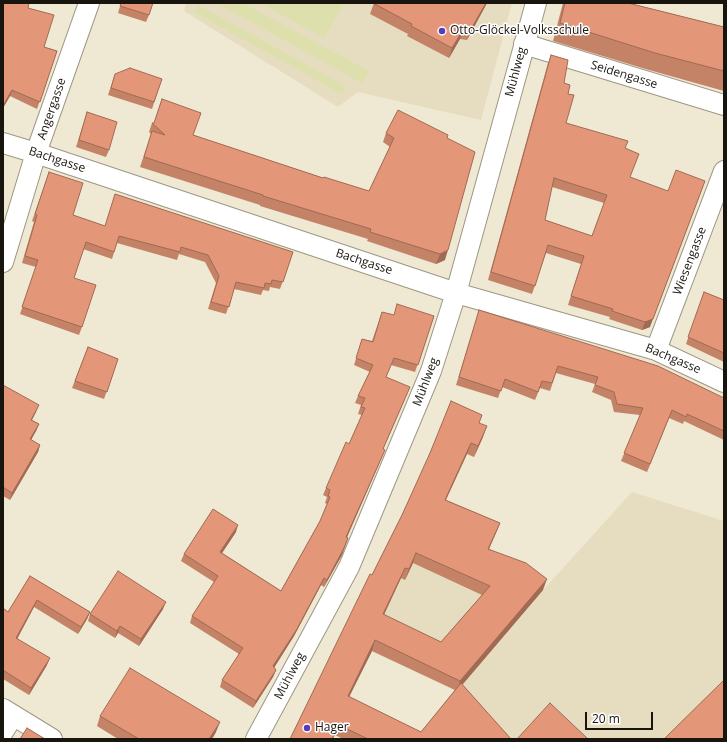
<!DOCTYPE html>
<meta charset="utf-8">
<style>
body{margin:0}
#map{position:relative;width:727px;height:742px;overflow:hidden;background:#efe8d3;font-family:"Open Sans",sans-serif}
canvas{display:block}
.frame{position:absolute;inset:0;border:4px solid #18150e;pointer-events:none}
.scale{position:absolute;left:585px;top:712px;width:68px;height:18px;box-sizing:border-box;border:2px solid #18150e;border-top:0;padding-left:5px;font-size:12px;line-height:14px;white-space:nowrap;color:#18150e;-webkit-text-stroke:3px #fff;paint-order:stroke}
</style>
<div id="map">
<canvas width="727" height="742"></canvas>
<div class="frame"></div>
<div class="scale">20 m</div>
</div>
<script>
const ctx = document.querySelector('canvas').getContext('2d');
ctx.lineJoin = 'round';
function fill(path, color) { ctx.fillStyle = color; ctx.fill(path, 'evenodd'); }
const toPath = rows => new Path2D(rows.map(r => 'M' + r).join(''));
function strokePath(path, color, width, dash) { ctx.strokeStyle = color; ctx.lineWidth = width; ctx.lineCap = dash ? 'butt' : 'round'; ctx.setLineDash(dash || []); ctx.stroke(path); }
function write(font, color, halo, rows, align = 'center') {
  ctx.font = font + ' "Open Sans",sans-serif'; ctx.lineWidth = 3; ctx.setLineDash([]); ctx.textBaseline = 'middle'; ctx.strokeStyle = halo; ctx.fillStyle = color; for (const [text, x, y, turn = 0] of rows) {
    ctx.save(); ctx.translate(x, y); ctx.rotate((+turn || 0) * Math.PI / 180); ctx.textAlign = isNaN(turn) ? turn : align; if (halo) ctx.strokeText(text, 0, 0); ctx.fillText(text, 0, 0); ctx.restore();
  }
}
fill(toPath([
 [186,3,512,3,481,120,358,92,338,107,184,11],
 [632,492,724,521,724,739,418,739,456,691,341,637,398,526,543,590]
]), '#e6ddc1');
fill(toPath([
 [216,3,243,3,369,71,362,83],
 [260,3,344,3,324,38],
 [198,5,346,86,342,94,194,12]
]), '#dde0ac');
const street = toPath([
 [524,44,724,105],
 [3,143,36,153,456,293,656,350,724,382],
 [3,262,36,153,89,3],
 [656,350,724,171],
 [3,709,52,739],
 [3,732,13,716],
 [256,739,349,567,431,371,456,293,536,3]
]);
strokePath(street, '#9d9783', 22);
strokePath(street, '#fff', 20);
fill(toPath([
 [3,3,28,8,44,47,57,51,37,109,10,96,3,108],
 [121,3,149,15,146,22,118,13],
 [374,3,487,3,467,40,460,39,449,58,407,36,408,34,370,14],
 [563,3,628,3,724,27,724,91,649,70,553,41],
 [551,55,568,94,566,123,625,149,630,177,650,327,642,330,609,319,610,317,568,305,581,264,546,253,532,294,488,280,548,63],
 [552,187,604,203,592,236,545,220],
 [115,74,162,79,152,109,108,95],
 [162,99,193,135,323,178,369,191,390,147,383,142,386,133,447,138,445,260,436,264,367,241,368,239,260,206,260,205,140,167,151,134,149,132,152,123,154,123],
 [87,112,109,150,106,157,76,147],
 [49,172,73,215,105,226,115,194,293,252,280,289,270,287,269,291,263,290,261,295,234,289,226,314,208,309,216,283,205,262,179,254,177,260,117,243,112,259,83,249,74,278,82,327,79,335,20,314,36,267,22,263,34,222,32,221],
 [704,292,724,300,724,362,686,344],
 [479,310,724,398,724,440,684,421,683,424,669,418,647,472,621,461,640,415,614,412,611,400,592,392,595,384,556,373,550,391,540,388,535,400,502,387,498,398,456,385],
 [382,312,393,315,434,316,415,372,391,365,386,377,407,394,383,449,382,457,347,537,348,538,342,555,324,587,321,585,294,636,274,668,276,670,273,677,253,708,220,687,222,680,239,654,190,623,192,616,214,582,181,561,184,554,236,532,222,553,281,591,320,521,327,504,325,503,327,497,323,495,326,488,349,444,362,415,358,414,361,405,355,403,358,396,370,372,354,365,362,339,372,341],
 [88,347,118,359,104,399,72,388],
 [3,385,36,412,32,420,39,424,36,431,31,440,40,445,38,452,10,500,3,496],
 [479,423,483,437,474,457,467,454,446,500,500,523,489,549,543,590,462,685,511,739,343,739,335,735,333,739,290,739,402,515,426,464,430,453],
 [413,563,482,595,441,642,384,615,401,578,405,580],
 [372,651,455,690,421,732,349,697],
 [30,576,90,612,87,619,78,634,34,607,17,638,47,665,29,695,3,679,3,608,8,612],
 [163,609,139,646,118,633,115,638,88,621,90,614],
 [100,716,216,732,212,739,118,739,97,726]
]), '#c48267');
fill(toPath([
 [486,3,487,3,467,40,471,29],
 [464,28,460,39,449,58,452,48],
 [12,90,10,96,3,108,4,104],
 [705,181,650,327,642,330,645,322],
 [448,250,445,260,436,264,440,254],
 [39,405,36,412,28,427,31,420],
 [672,410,669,418,647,472,650,464],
 [39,424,36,431,27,447,30,439],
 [487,426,483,437,474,457,478,446],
 [471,443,467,454,441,510,445,500],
 [40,445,38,452,10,500,12,493],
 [385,450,382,457,344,544,346,537],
 [500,523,496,533,484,560,488,549],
 [238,525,236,532,218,559,220,552],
 [348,538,342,555,324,587,327,580],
 [416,553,413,563,405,580,409,569],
 [405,568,401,578,379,625,383,614],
 [324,578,321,585,294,636,270,674,273,666],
 [547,579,543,590,457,691,460,681],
 [37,600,34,607,14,645,16,638],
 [166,602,163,609,139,646,141,639],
 [90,612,87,619,78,634,81,627],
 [120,626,118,633,115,638,117,631],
 [375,640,372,651,344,707,348,696],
 [50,658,47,665,29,695,31,688],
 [276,670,273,677,253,708,256,701],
 [220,722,216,732,212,739,209,739]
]), '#a06a54');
const building = toPath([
 [3,3,29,3,28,8,54,15,44,47,57,51,40,102,12,90,4,104,3,104,3,3],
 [121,3,153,3,149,15,120,6,121,3],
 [373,3,486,3,471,29,464,28,452,48,411,26,412,24,373,3],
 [565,3,628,3,724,27,724,71,655,53,560,23,565,3],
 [551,55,568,60,564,83,570,85,568,94,574,95,566,123,628,141,625,148,639,154,630,177,668,191,676,170,705,181,653,319,645,322,612,311,613,309,571,296,584,256,548,245,535,286,491,272,551,55],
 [554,178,607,195,592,236,545,220,554,178],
 [130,68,162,79,154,102,111,88,115,74,130,68],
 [162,99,201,113,193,135,323,178,324,177,369,191,394,138,386,133,398,110,448,135,447,138,475,152,448,250,440,254,370,232,371,229,263,196,263,195,144,157,152,131,165,135,152,123,154,123,162,99],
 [87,112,117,122,109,150,79,140,87,112],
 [49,172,83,183,73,215,105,226,115,194,293,252,283,282,272,280,271,284,265,283,264,288,236,282,229,307,211,302,219,276,208,255,181,247,180,252,119,236,114,252,86,242,74,278,96,285,82,327,22,307,38,260,25,256,37,215,35,214,49,172],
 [704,292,724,300,724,353,688,337,704,292],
 [397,304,434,316,418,365,394,358,386,377,410,387,383,449,385,450,346,537,348,538,344,548,327,580,324,578,297,629,273,666,276,670,256,701,222,680,243,648,192,616,218,576,184,554,213,509,238,525,220,552,281,591,320,521,330,497,328,496,330,490,326,488,346,442,349,444,365,408,361,407,365,398,358,396,373,365,356,358,362,339,373,342,382,312,394,315,397,304],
 [479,310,658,366,724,398,724,431,687,414,686,417,672,410,650,464,624,453,643,408,617,404,614,392,595,385,598,377,558,366,552,383,542,381,538,392,505,379,501,391,459,377,479,310],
 [88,347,118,359,107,392,75,381,88,347],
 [3,385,39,405,31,420,39,424,30,439,40,445,12,493,3,487,3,385],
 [451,401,482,415,479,423,487,426,478,446,471,443,445,500,500,523,488,549,526,563,547,579,460,681,375,640,348,696,421,732,461,683,511,739,368,739,339,725,332,739,290,739,370,574,372,575,402,515,430,453,451,401],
 [416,553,490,586,441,642,383,614,405,568,409,569,416,553],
 [118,571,166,602,141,639,120,626,117,631,90,614,118,571],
 [30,576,90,612,81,627,37,600,16,638,50,658,31,688,3,670,3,608,8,612,30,576],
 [130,668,220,722,209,739,139,739,100,716,130,668],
 [724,680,724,739,664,739,724,680],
 [550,703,588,739,517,739,550,703],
 [27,728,45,739,20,739,27,728]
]);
fill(building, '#e49778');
strokePath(building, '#a06a54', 1);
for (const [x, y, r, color] of [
 [442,31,4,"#5b3cb4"],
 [307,728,4,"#5b3cb4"]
]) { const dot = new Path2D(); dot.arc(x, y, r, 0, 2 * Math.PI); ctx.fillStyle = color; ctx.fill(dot); strokePath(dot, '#fff', 1.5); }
write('12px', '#18150e', '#fff', [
 ["Otto-Glöckel-Volksschule",450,31],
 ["Hager",315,728]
], 'left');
write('12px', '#18150e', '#fff', [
 ["Mühlweg",516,72,-75],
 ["Seidengasse",624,75,17],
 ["Angergasse",52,109,-71],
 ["Bachgasse",57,160,18],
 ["Wiesengasse",690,261,-69],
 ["Bachgasse",364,262,18],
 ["Bachgasse",673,359,23],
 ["Mühlweg",426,382,-69],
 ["Mühlweg",290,676,-62]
]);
</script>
